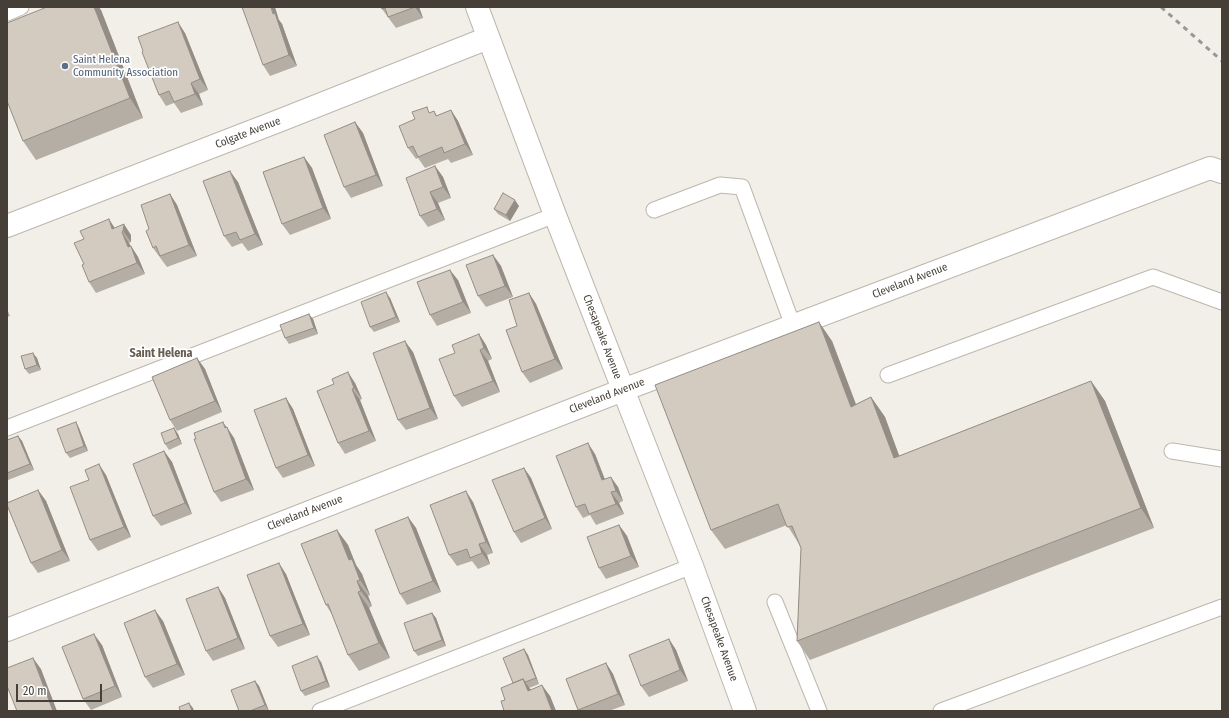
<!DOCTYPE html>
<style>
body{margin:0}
#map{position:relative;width:1229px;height:718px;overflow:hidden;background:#f2efe9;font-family:"Fira Sans Condensed",sans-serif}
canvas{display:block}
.frame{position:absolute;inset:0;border:8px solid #453f38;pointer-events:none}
.scale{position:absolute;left:16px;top:684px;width:86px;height:18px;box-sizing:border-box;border:2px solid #453f38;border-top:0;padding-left:5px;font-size:12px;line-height:14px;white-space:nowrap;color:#453f38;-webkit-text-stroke:3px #fff;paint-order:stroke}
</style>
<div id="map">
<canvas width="1229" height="718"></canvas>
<div class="frame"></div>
<div class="scale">20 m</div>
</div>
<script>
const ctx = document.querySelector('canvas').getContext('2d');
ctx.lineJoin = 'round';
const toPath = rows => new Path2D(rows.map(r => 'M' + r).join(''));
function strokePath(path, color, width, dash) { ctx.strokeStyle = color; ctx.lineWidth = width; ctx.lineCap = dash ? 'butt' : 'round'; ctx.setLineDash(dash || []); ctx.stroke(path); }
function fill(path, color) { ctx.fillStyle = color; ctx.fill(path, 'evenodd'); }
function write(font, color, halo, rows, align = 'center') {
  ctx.font = font + ' "Fira Sans Condensed",sans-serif'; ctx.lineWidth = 3.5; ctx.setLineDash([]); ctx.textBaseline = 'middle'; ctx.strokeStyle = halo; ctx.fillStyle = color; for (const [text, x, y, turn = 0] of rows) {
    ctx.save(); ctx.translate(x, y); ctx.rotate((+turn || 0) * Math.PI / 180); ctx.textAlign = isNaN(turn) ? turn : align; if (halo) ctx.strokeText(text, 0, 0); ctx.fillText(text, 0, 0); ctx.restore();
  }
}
const lane = toPath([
 [7,13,21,7],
 [654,210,720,185,742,187,793,326],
 [888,375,1153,277,1222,302],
 [7,428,555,215],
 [1172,451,1222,459],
 [775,602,819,711],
 [320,711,692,566],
 [941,711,1222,607]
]);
const street = toPath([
 [477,7,555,215,692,566,745,711],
 [7,226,281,120,488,38],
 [7,630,623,390,1210,168,1222,172]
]);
strokePath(lane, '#bdb6ad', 17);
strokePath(street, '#bdb6ad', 24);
strokePath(lane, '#fff', 15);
strokePath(street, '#fff', 22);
strokePath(toPath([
 [1161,7,1222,61]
]), '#979797', 3, [5, 5]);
fill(toPath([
 [381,7,419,7,423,18,396,28,382,9],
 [101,10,143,118,36,160,23,141],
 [279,20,282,24,297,66,270,76,263,65],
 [185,33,208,90,199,94,203,105,181,113,174,103,166,106,159,95,143,51],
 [451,110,458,121,473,155,451,163,448,159,425,168,418,158,416,159,408,148,431,113,434,111,437,116],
 [355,122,363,133,383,186,351,198,344,187],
 [304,157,312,168,331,219,290,235,282,224],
 [435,166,443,177,451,198,438,203,445,220,428,227,420,216],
 [238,182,263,245,248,251,242,243,232,247,224,236],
 [170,194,177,205,197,256,167,267,153,248,149,229],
 [519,206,510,221,498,214,494,209],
 [115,228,131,235,131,242,129,243,131,246,138,257,145,274,96,293,89,282],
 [493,255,501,266,513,297,486,307,478,296],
 [458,280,471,313,437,326,430,315],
 [529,293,536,304,563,369,530,383,522,372,517,326],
 [390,298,400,322,374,332,370,327],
 [7,309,10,316,7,317],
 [313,319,318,334,289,344,285,338],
 [479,334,486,345,492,359,488,361,500,392,462,407,454,396,455,353],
 [832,341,856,404,871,397,885,417,899,456,1091,381,1105,401,1154,528,810,660,797,641,801,548,799,544,787,525,725,549,711,530],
 [413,352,438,419,406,430,398,420],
 [37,358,41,370,29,374,25,369],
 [197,358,205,369,222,412,177,431,170,420],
 [355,383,362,399,360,400,376,441,345,454,338,443,317,391],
 [286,398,293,409,315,466,283,478,276,468],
 [76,422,79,428,88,451,70,458,66,453],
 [226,427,227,427,234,438,254,490,221,502,214,492],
 [174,428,178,434,182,444,169,450,165,444],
 [18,436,22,441,34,470,8,480,7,478,7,440],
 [164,451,172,462,192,514,161,526,153,516],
 [595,454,605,479,618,487,623,501,619,503,624,514,596,525,590,515,583,518,576,507],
 [524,468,531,478,552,529,521,543,514,532],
 [106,475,131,537,98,551,90,540],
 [38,490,46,501,70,561,38,573,31,563],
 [473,502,493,553,487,555,490,564,478,569,472,561,457,566,449,555],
 [408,517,416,528,441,592,407,605,400,594],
 [619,525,627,536,639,567,606,579,599,568],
 [337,530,348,545,356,565,362,574,370,595,368,596,372,606,369,608,390,658,359,671,348,655,333,616,326,605],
 [286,574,310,635,278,647,270,636],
 [218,587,225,598,245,649,213,661,206,651],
 [432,613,436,618,446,646,418,656,414,651],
 [163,621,185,675,153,688,145,677],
 [669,639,676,650,688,681,649,697,641,686],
 [102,645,122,697,91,710,83,699],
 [524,649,528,655,539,684,529,688,531,690,550,696,556,711,504,711,505,700,513,683],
 [321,662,330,687,305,696,301,691],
 [606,663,613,674,625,705,609,711,579,711,578,710],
 [255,681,259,686,269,711,239,711]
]), '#b5aea5');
fill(toPath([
 [94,7,99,7,101,10,143,118,130,98],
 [271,7,275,7,279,20,282,24,297,66,289,55],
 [415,7,419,7,423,18],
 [178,22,185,33,208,90,200,79],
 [191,83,199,94,203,105,195,94],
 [451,110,458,121,473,155,465,144],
 [355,122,363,133,383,186,376,175],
 [304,157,312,168,331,219,323,208],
 [435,166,443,177,451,198,443,187],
 [230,171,238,182,263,245,255,234],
 [430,192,438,203,445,220,437,209],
 [170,194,177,205,197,256,189,245],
 [515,200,519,206,510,221,506,215],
 [109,219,116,230,112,229],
 [124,224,131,235,131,242,123,231],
 [122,232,129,243,135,258,128,247],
 [131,246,138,257,145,274,137,263],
 [493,255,501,266,513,297,505,286],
 [450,270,458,280,471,313,463,302],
 [386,292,390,298,400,322,396,317],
 [529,293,536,304,563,369,555,359],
 [309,314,313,319,318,334,314,328],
 [819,322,832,341,864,426,851,407],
 [479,334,486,345,492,359,484,348],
 [405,341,413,352,438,419,430,408],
 [480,350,488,361,500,392,493,381],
 [33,353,37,358,41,370,37,365],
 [197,358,205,369,222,412,215,401],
 [348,372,355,383,362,399,354,388],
 [1091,381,1105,401,1154,528,1141,508],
 [352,389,360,400,376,441,369,431],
 [871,397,885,417,907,477,894,458],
 [286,398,293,409,315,466,308,455],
 [76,422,79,428,88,451,84,446],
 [223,422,234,438,254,490,246,479],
 [174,428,178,434,182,444,178,438],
 [18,436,22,441,34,470,30,464],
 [588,443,595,454,609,491,602,480],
 [164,451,172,462,192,514,185,503],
 [99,464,106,475,131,537,124,527],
 [524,468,531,478,552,529,545,518],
 [611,477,618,487,623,501,616,491],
 [38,490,46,501,70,561,62,550],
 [466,491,473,502,493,553,486,542],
 [611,492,619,503,624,514,616,504],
 [408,517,416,528,441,592,433,581],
 [619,525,627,536,639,567,631,556],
 [337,530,348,545,356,565,362,574,370,595,360,580,349,560],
 [479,544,487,555,490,564,482,553],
 [279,563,286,574,310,635,303,624],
 [357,581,368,596,372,606,361,591],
 [218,587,225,598,245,649,238,638],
 [358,592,369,608,390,658,379,643],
 [155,610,163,621,185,675,177,664],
 [432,613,436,618,446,646,442,640],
 [94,634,102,645,122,697,115,686],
 [669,639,676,650,688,681,680,670],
 [524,649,528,655,539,684,536,678],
 [317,656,321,662,330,687,326,681],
 [33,658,41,669,57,711,53,711],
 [606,663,613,674,625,705,618,694],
 [523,679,531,690,528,691],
 [255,681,259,686,269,711,265,705],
 [542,685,550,696,556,711,552,711],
 [189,703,193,708,194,711,192,711]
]), '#948d86');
const building = toPath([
 [47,7,94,7,130,98,23,141,7,101,7,23,47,7],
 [242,7,271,7,273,14,275,13,289,55,263,65,242,7],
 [381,7,415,7,388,17,385,8,382,9,381,7],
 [178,22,200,79,191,83,195,94,174,102,169,91,159,95,142,52,143,51,138,37,178,22],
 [427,107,429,113,434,111,436,116,451,110,465,144,444,153,442,147,418,157,413,146,408,148,399,126,415,119,412,112,427,107],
 [355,122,376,175,344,187,324,135,355,122],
 [304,157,323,208,282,224,263,172,304,157],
 [435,166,443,187,430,192,437,209,420,216,406,178,435,166],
 [230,171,255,234,240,240,236,232,224,236,203,181,230,171],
 [503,193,515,200,506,215,494,209,503,193],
 [170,194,189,245,160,256,156,246,153,248,146,231,149,229,141,205,170,194],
 [109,219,112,229,124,224,123,231,122,232,128,247,131,246,137,263,89,282,82,265,84,264,74,243,84,239,80,231,109,219],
 [493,255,505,286,478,296,466,265,493,255],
 [450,270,463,302,430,315,417,282,450,270],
 [386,292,396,317,370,327,361,302,386,292],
 [529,293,555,359,522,372,506,330,517,326,509,300,529,293],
 [309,314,314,328,285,338,280,325,309,314],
 [819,322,851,407,871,397,894,458,1091,381,1141,508,797,641,801,548,792,526,787,527,778,504,711,530,655,385,819,322],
 [479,334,484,348,480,350,493,381,454,396,439,359,455,353,452,345,479,334],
 [405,341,430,408,398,420,373,353,405,341],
 [33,353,37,365,25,369,21,356,33,353],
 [197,358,215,401,170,420,152,377,197,358],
 [348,372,354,388,352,389,369,431,338,443,317,391,334,384,332,379,348,372],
 [286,398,308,455,276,468,254,410,286,398],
 [76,422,84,446,66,453,57,429,76,422],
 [223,422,225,428,227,427,246,479,214,492,194,439,196,439,194,433,223,422],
 [174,428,178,438,165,444,161,433,174,428],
 [18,436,30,464,7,473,7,440,18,436],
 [588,443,602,480,611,477,616,491,611,492,616,504,589,514,585,504,576,507,556,456,588,443],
 [164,451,185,503,153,516,133,464,164,451],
 [99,464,124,527,90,540,70,487,89,480,85,470,99,464],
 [524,468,545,518,514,532,492,480,524,468],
 [38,490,62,550,31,563,7,505,7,503,38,490],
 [466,491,486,542,479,544,482,553,470,558,467,549,449,555,430,505,466,491],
 [408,517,433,581,400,594,375,530,408,517],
 [619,525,631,556,599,568,587,537,619,525],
 [337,530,349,560,352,559,360,580,357,581,361,591,358,592,379,643,348,655,328,604,326,605,301,544,337,530],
 [279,563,303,624,270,636,247,575,279,563],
 [218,587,238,638,206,651,186,599,218,587],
 [155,610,177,664,145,677,124,623,155,610],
 [432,613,442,640,414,651,404,623,432,613],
 [94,634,115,686,83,699,62,647,94,634],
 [669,639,680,670,641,686,629,655,669,639],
 [524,649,536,678,525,682,523,679,513,683,503,658,524,649],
 [317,656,326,681,301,691,292,666,317,656],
 [33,658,53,711,17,711,7,686,7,668,33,658],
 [606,663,618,694,578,710,566,679,606,663],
 [523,679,528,691,542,685,552,711,510,711,510,710,507,711,504,711,501,701,505,700,501,688,523,679],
 [255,681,265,705,250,711,239,711,231,690,255,681],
 [189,703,192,711,178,711,180,710,179,707,189,703]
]);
fill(building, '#d3cac0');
strokePath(building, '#948d86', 1);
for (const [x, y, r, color] of [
 [65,66,4,"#5c6f8a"]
]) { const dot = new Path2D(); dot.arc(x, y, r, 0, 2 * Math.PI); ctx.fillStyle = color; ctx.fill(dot); strokePath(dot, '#fff', 1.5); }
write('11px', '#4e5e75', '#fff', [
 ["Saint Helena",73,60],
 ["Community Association",73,73]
], 'left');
write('11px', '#453f38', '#fff', [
 ["Colgate Avenue",248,133,-21],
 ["Cleveland Avenue",910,281,-21],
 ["Chesapeake Avenue",602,337,69],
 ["Cleveland Avenue",607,396,-21],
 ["Cleveland Avenue",305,513,-21],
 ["Chesapeake Avenue",719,639,70]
]);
write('bold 12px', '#675c51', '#fff', [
 ["Saint Helena",161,354]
]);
</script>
